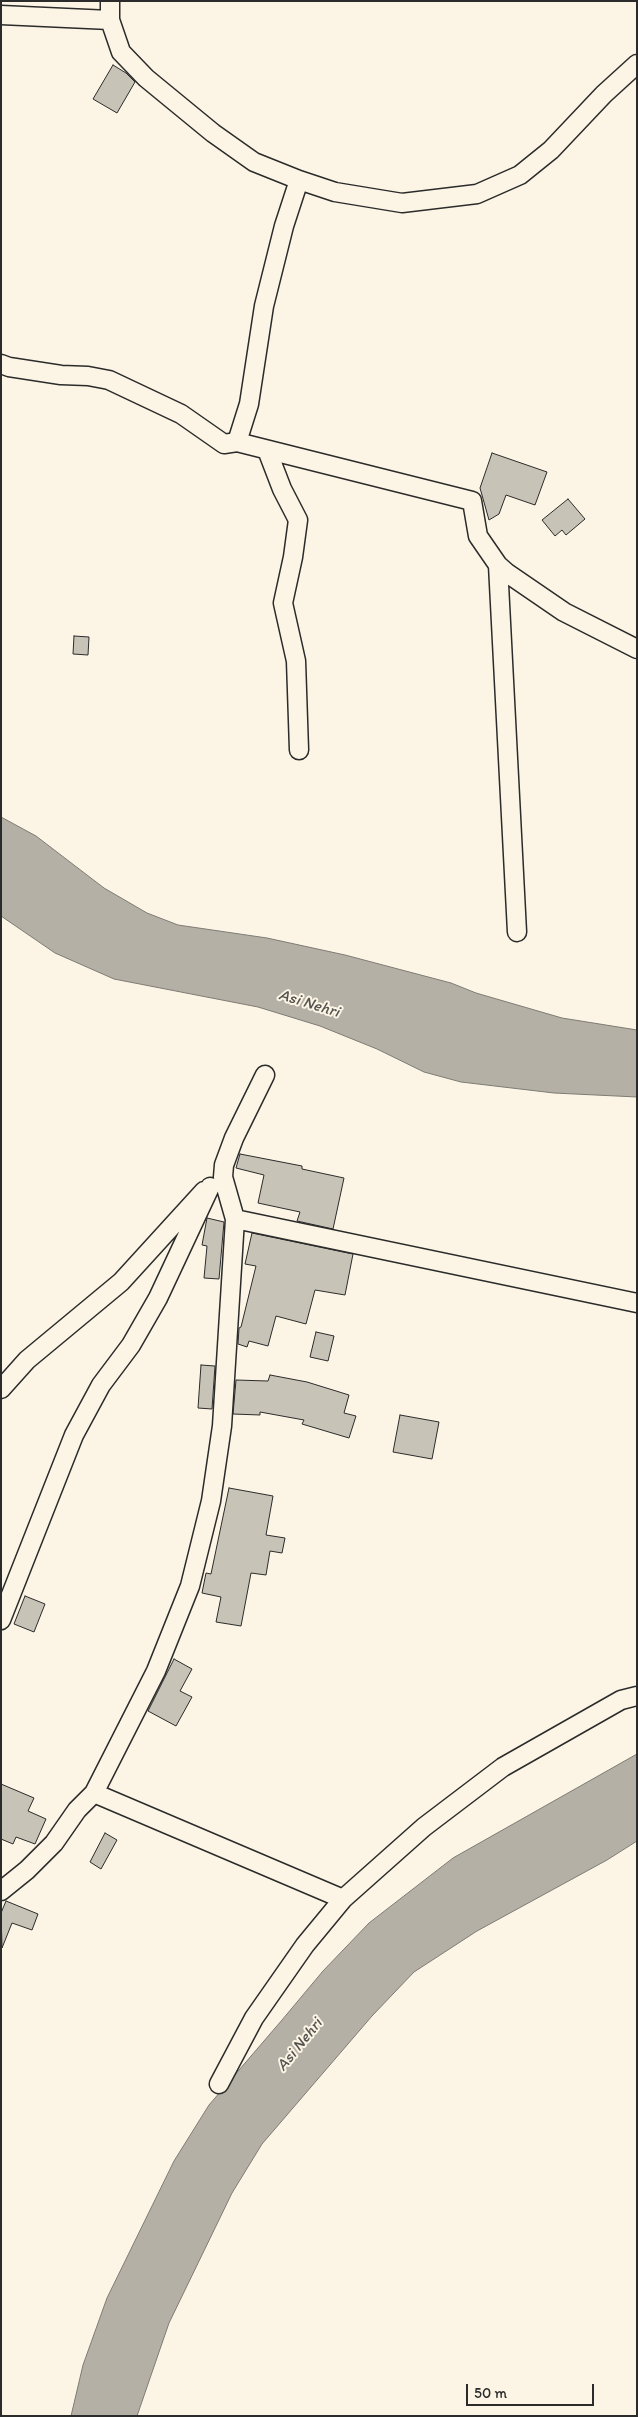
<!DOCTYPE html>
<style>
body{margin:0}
#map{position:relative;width:638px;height:2417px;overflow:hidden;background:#fcf5e5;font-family:Itim,sans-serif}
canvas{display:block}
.frame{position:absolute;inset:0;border:2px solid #2b2b2b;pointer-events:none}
.scale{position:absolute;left:466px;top:2384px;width:128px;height:22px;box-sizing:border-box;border:2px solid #2b2b2b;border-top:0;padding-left:6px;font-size:15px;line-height:18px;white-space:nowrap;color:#2b2b2b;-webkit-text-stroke:4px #fcf5e5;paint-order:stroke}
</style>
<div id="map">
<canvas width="638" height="2417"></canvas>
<div class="frame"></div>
<div class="scale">50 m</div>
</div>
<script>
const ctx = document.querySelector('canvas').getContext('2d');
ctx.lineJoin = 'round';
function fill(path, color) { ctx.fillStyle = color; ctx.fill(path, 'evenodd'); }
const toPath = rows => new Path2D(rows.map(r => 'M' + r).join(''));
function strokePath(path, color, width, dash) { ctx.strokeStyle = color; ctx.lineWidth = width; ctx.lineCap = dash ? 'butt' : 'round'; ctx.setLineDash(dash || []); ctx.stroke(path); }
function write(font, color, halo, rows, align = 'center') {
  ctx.font = font + ' Itim,sans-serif'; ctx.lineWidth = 4; ctx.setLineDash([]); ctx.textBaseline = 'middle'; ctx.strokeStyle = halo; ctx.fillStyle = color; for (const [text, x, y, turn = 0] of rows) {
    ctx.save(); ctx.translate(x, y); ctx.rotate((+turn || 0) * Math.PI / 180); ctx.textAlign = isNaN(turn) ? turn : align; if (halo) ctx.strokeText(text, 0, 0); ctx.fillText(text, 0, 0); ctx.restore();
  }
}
const water = toPath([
 [1,817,36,836,104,888,147,913,178,925,267,938,345,955,451,983,476,993,562,1018,637,1030,637,1097,554,1093,461,1082,424,1072,377,1049,320,1026,258,1007,114,979,55,953,1,916,1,817],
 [637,1754,637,1841,607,1860,477,1931,414,1972,372,2016,262,2144,232,2193,169,2323,137,2416,71,2416,83,2365,107,2298,174,2161,209,2105,282,2020,323,1971,369,1923,453,1858,637,1754]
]);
fill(water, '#b4b0a5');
strokePath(water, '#7d7b74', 1);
const building = toPath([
 [113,65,126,73,135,82,117,113,93,99,113,65],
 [492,453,547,472,535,505,506,495,499,514,489,520,480,488,492,453],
 [568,499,585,519,566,535,562,530,555,536,542,520,568,499],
 [74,636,89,637,88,655,73,654,74,636],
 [240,1154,302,1166,302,1169,344,1178,333,1229,297,1221,300,1212,258,1203,264,1175,236,1168,240,1154],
 [207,1218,224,1222,219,1279,204,1278,207,1246,202,1245,207,1218],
 [252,1233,353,1254,345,1295,315,1290,306,1324,276,1316,268,1346,249,1341,247,1347,238,1344,239,1328,241,1327,256,1266,245,1264,252,1233],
 [316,1332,334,1336,328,1361,310,1357,316,1332],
 [201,1365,215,1366,212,1409,198,1408,201,1365],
 [270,1375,307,1382,349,1395,344,1413,356,1416,349,1438,302,1424,304,1420,260,1412,260,1415,233,1414,236,1380,268,1381,270,1375],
 [400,1415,439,1422,432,1459,393,1452,400,1415],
 [229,1488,273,1496,266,1535,285,1538,282,1553,270,1551,266,1575,251,1573,241,1626,216,1622,221,1597,202,1593,206,1573,211,1574,229,1488],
 [25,1596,45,1604,34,1632,14,1624,25,1596],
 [174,1659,192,1669,180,1691,192,1697,176,1726,148,1711,174,1659],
 [1,1784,34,1798,28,1811,46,1819,35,1844,16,1837,13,1844,1,1839,1,1784],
 [105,1833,117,1840,101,1869,90,1862,105,1833],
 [6,1901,38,1914,32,1930,12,1923,2,1948,1,1913,6,1901]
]);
fill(building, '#c8c3b7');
strokePath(building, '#2b2b2b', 1);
const minor = toPath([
 [110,1,110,20,121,52,146,78,213,133,254,162,299,180],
 [1,15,110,20],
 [1,364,9,367,61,375,88,376,109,380,181,414,224,444,237,442,249,404,264,306,284,226,299,180,335,192,402,203,477,194,520,175,551,150,604,94,637,64],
 [237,442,472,501,478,536,498,565,507,573,564,612,637,649],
 [267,450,282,489,298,520,293,557,283,603,296,661,299,750],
 [498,565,517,932],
 [235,1219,637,1303],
 [1,1389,27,1360,121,1282,204,1191],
 [1,1620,74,1435,101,1385,131,1345,158,1298,210,1187],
 [94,1793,343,1899,424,1827,503,1767,621,1700,637,1696],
 [1,1891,27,1870,54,1843,77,1810,94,1793,156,1671,190,1586,211,1501,222,1426,235,1219,223,1177,224,1165,234,1138,265,1075],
 [219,2084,254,2018,305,1945,343,1899]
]);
strokePath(minor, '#2b2b2b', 21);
strokePath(minor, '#fcf5e5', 18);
write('italic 16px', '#545350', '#fcf5e5', [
 ["Asi Nehri",309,1004,17],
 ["Asi Nehri",300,2045,-51]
]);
</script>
